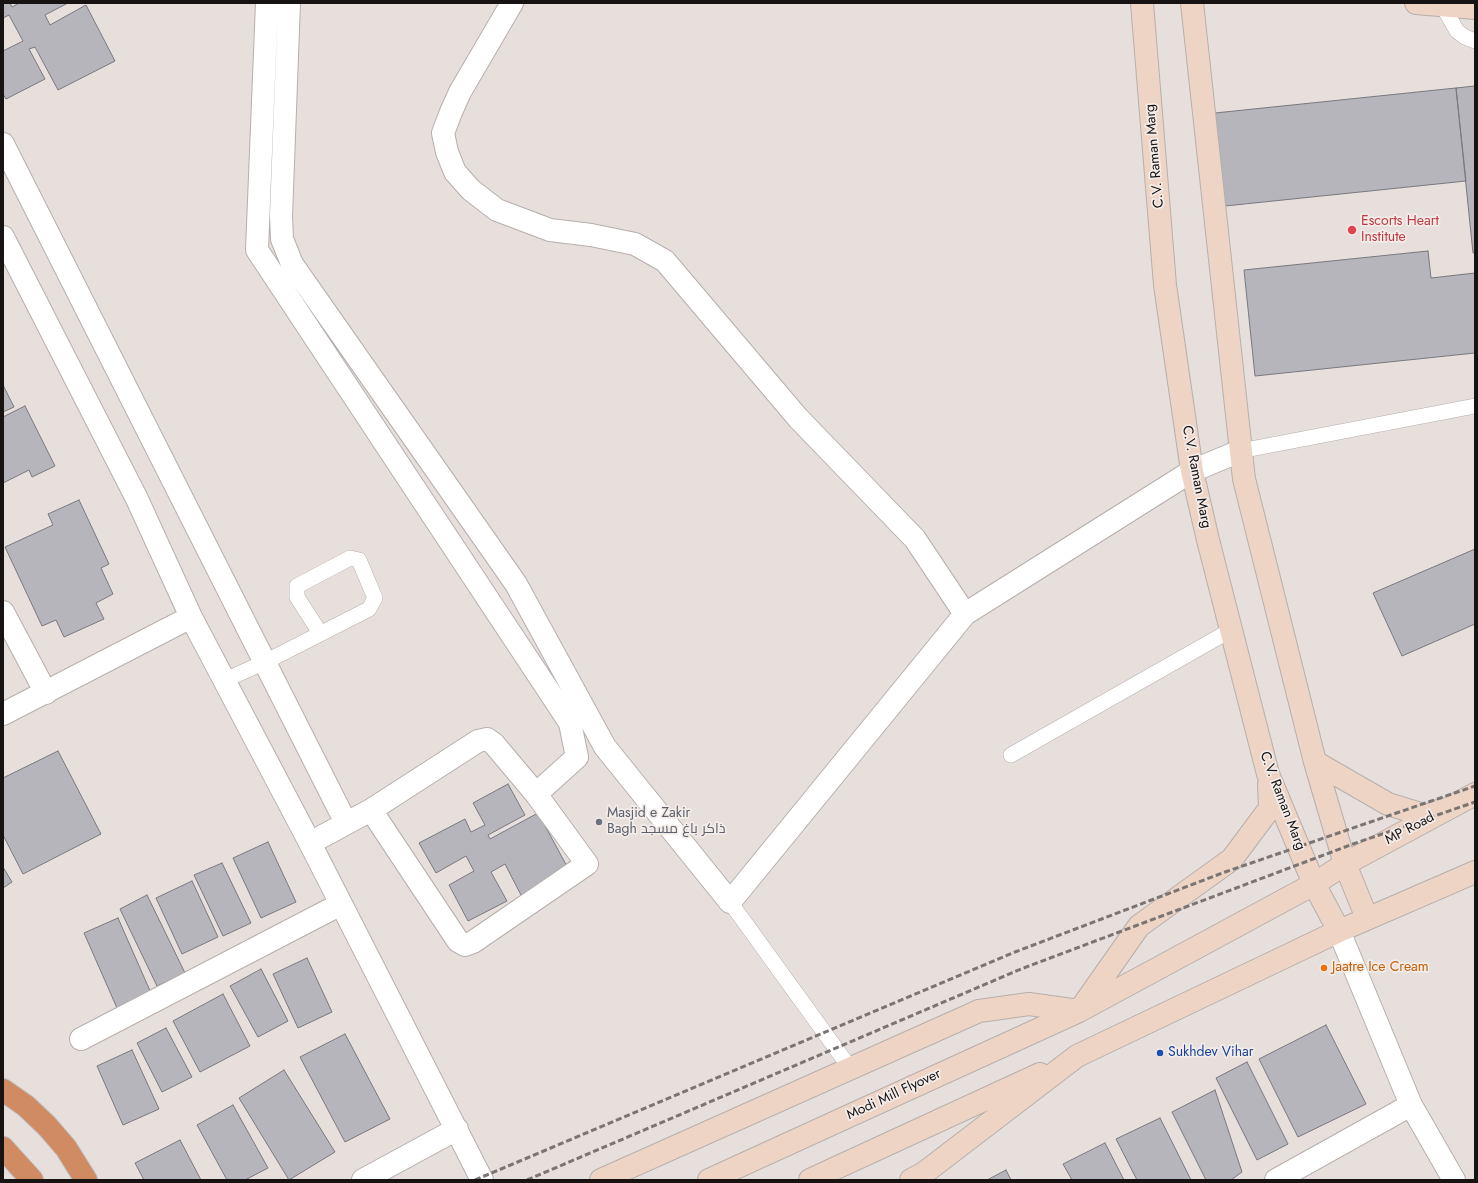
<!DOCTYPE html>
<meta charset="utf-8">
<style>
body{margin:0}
#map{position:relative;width:1478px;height:1183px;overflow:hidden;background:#e6dfdc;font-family:Jost,sans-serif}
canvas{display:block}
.frame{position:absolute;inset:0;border:4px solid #161312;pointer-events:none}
</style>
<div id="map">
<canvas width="1478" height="1183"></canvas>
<div class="frame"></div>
</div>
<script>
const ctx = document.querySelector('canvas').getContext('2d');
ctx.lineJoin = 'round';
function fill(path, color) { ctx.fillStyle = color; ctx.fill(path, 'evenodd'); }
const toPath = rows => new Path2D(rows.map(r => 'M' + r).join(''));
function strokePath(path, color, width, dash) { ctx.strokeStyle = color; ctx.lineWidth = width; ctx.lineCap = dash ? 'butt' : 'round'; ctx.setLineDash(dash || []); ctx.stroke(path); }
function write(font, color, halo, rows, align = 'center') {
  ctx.font = font + ' Jost,Cairo,sans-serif'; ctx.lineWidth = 3.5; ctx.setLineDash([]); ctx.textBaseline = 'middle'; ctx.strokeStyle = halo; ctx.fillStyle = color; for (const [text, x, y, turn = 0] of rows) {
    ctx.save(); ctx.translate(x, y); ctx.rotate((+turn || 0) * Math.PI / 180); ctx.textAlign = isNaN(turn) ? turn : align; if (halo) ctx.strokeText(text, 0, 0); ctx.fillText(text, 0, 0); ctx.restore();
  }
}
const building = toPath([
 [3,3,10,3,12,7,19,3,68,3,45,15,50,25,86,5,115,61,58,90,35,47,29,49,45,79,6,99,3,94,3,51,23,41,9,15,3,18,3,3],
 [1475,86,1475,253,1473,253,1456,88,1475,86],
 [1456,88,1466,181,1225,206,1215,113,1456,88],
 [1428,251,1431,278,1475,273,1475,353,1255,376,1244,270,1428,251],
 [3,385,14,407,3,412,3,385],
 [25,406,55,466,32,477,29,470,3,483,3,417,25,406],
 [79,500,109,564,101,568,113,594,96,603,104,619,64,637,56,620,42,626,5,547,53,525,48,514,79,500],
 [1475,549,1475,624,1402,656,1373,593,1475,549],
 [58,751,101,834,23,874,3,835,3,778,58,751],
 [508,784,525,815,488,835,490,839,538,813,569,870,521,895,505,864,491,872,507,901,468,921,449,885,474,871,466,856,436,873,419,843,465,819,471,832,485,825,473,803,508,784],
 [268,842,296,902,261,918,233,858,268,842],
 [222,863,251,923,223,936,194,875,222,863],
 [3,867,12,882,3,888,3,867],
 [192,881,218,937,182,954,156,898,192,881],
 [147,895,185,973,157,986,120,909,147,895],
 [118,918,151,993,117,1008,84,933,118,918],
 [307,958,332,1012,298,1028,273,974,307,958],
 [261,969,288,1021,258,1037,230,986,261,969],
 [223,994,250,1046,200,1072,173,1021,223,994],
 [1326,1025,1366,1104,1298,1137,1259,1059,1326,1025],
 [166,1028,192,1077,162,1092,137,1043,166,1028],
 [345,1034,390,1119,345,1142,300,1057,345,1034],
 [132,1050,159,1109,123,1125,97,1066,132,1050],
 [1247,1062,1288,1144,1257,1160,1216,1078,1247,1062],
 [284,1070,335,1152,289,1180,239,1098,284,1070],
 [1215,1090,1242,1172,1231,1180,1206,1180,1172,1112,1215,1090],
 [233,1105,268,1168,245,1180,227,1180,197,1125,233,1105],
 [1160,1118,1191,1180,1137,1180,1116,1139,1160,1118],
 [180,1140,201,1180,144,1180,135,1163,180,1140],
 [1105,1143,1124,1180,1072,1180,1063,1164,1105,1143],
 [1006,1170,1011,1180,987,1180,1006,1170]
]);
fill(building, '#b6b5bc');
strokePath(building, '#79787e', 1);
const service = toPath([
 [1442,5,1457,31,1465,37,1475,41],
 [1240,451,1475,406],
 [225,680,265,662,369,609,375,598,359,560,350,558,297,586,297,597,320,633],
 [1011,755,1231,630],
 [730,902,850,1068]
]);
const minor = toPath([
 [267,3,257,250,570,723,577,757,536,794],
 [289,3,281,216,282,239,292,264,516,584,605,747,730,902,965,614,1192,471,1240,451],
 [512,3,460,92,451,112,443,133,447,152,455,172,471,190,497,210,550,230,591,235,635,244,665,261,798,418,915,539,965,614],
 [3,144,346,823],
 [3,237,137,499,191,617,310,843,482,1180],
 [3,612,46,693],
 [3,714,191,617],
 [310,843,371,810,478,741,487,739,494,744,536,794,587,864,473,942,465,945,458,941,371,810],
 [1339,931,1411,1105,1454,1180],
 [81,1039,341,904],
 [363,1180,457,1129],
 [1276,1180,1411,1105]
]);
const secondary = toPath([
 [1142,3,1165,285,1192,471,1208,540,1268,774,1314,884,1339,931],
 [1192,3,1244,479,1315,762,1345,864,1367,918],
 [1416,3,1475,8],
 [1315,762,1388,804,1427,816,1438,811],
 [1082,1007,1139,926,1232,859,1270,808,1269,784],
 [601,1180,979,1011,1029,1004,1079,1011],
 [709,1180,1079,1011,1314,884,1345,864,1475,794],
 [810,1180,1040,1074],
 [911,1180,924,1173,1077,1056,1339,931,1475,872]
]);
const trunk = toPath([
 [3,1090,26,1106,47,1126,66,1148,86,1180],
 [3,1148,32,1180]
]);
strokePath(service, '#b6afac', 16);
strokePath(minor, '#b6afac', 24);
strokePath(secondary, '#b6afac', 24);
strokePath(trunk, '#bebdbd', 24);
strokePath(service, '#fff', 15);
strokePath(minor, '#fff', 22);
strokePath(secondary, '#eed4c4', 22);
strokePath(trunk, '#d08b63', 22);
strokePath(toPath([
 [475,1180,1015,952,1225,872,1475,786],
 [527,1180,1021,969,1353,844,1475,802]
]), '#7a7573', 3, [6, 3]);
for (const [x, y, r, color] of [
 [1352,230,5,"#e0444e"],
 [599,822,4,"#6b7280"],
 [1324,968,4,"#e8710a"],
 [1160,1053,4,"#1a4fb4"]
]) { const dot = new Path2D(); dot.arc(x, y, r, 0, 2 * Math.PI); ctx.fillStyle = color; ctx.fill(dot); strokePath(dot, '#f4ece9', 1.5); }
write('14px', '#161312', '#f4ece9', [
 ["C.V. Raman Marg",1155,156,-95],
 ["C.V. Raman Marg",1196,477,79],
 ["C.V. Raman Marg",1282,801,69],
 ["MP Road",1410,829,-28],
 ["Modi Mill Flyover",894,1095,-25]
]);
write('14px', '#be3a42', '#f4ece9', [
 ["Escorts Heart",1361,222],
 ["Institute",1361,238]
], 'left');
write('14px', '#5b616d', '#f4ece9', [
 ["Masjid e Zakir",607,814],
 ["Bagh ذاکر باغ مسجد",607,830]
], 'left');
write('14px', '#c56008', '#f4ece9', [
 ["Jaatre Ice Cream",1332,968]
], 'left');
write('14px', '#164399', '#f4ece9', [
 ["Sukhdev Vihar",1168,1053]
], 'left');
</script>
